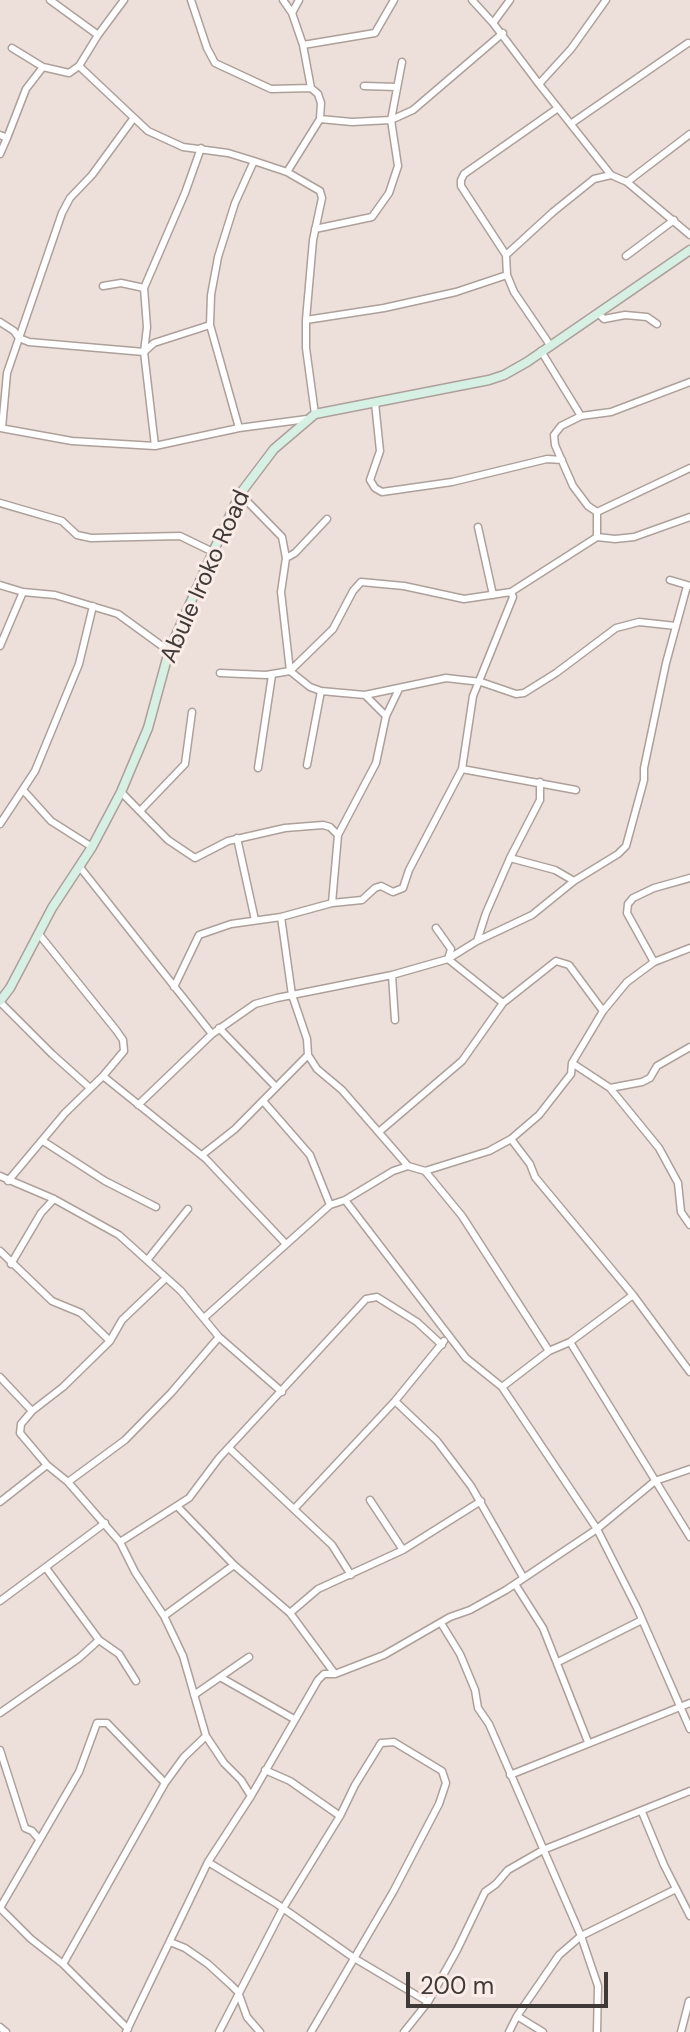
<!DOCTYPE html>
<style>
body{margin:0}
#map{position:relative;width:690px;height:2032px;overflow:hidden;background:#ede0da;font-family:"DM Sans",sans-serif}
canvas{display:block}
.scale{position:absolute;left:406px;top:1972px;width:202px;height:36px;box-sizing:border-box;border:4px solid #3f3937;border-top:0;padding-left:10px;font-size:24px;line-height:28px;white-space:nowrap;color:#3f3937;-webkit-text-stroke:6px #faede7;paint-order:stroke}
</style>
<div id="map">
<canvas width="690" height="2032"></canvas>
<div class="scale">200 m</div>
</div>
<script>
const ctx = document.querySelector('canvas').getContext('2d');
ctx.lineJoin = 'round';
const toPath = rows => new Path2D(rows.map(r => 'M' + r).join(''));
function strokePath(path, color, width, dash) { ctx.strokeStyle = color; ctx.lineWidth = width; ctx.lineCap = dash ? 'butt' : 'round'; ctx.setLineDash(dash || []); ctx.stroke(path); }
function write(font, color, halo, rows, align = 'center') {
  ctx.font = font + ' "DM Sans",sans-serif'; ctx.lineWidth = 6; ctx.setLineDash([]); ctx.textBaseline = 'middle'; ctx.strokeStyle = halo; ctx.fillStyle = color; for (const [text, x, y, turn = 0] of rows) {
    ctx.save(); ctx.translate(x, y); ctx.rotate((+turn || 0) * Math.PI / 180); ctx.textAlign = isNaN(turn) ? turn : align; if (halo) ctx.strokeText(text, 0, 0); ctx.fillText(text, 0, 0); ctx.restore();
  }
}
const street = toPath([
 [50,0,98,35],
 [191,0,207,48,215,63,271,89,311,88],
 [283,0,292,13,303,45,311,88,318,94,321,103,320,119,287,172],
 [472,0,493,23],
 [510,0,493,23,539,84,611,175,627,182,690,235],
 [292,13,299,0],
 [303,45,375,33,394,0],
 [12,48,43,67,69,73,79,66,98,35,124,0],
 [79,66,148,131,183,147,228,153,254,161,287,172,320,191,322,198,313,240,306,320,306,348,315,414],
 [539,84,571,49,606,0],
 [364,86,397,87],
 [320,119,352,122,391,120,413,110,503,33],
 [572,123,688,43],
 [0,135,7,138,0,154],
 [7,138,26,89,43,67],
 [627,182,690,134],
 [315,229,372,217,389,193,398,166,391,120,402,62],
 [506,255,553,212,594,179,611,175],
 [626,256,674,220],
 [103,286,121,283,144,288],
 [598,313,604,319,625,315,647,317,657,324],
 [306,320,384,308,456,292,507,275],
 [0,322,14,331,19,338,29,342,144,352,154,343,210,325],
 [550,345,514,292,507,275,506,255,461,186,461,180,464,174,558,108],
 [541,351,581,416],
 [375,403,380,451,370,480,375,488,382,492,452,482,547,459,562,460],
 [0,428,72,441,155,446,239,428,307,419],
 [2,428,7,373,62,213,70,198,92,175,133,119],
 [239,428,210,325,211,295,218,257,235,203,254,161],
 [155,446,144,352,147,327,144,288,185,193,201,148],
 [240,494,282,537,286,558,281,592,290,671,310,687,321,691,365,695,446,678,481,682,516,694,524,693,556,673,616,628,639,622,676,626],
 [0,503,62,521,77,535,91,538,180,536,213,552],
 [597,512,690,468],
 [478,527,493,595],
 [597,537,597,512,588,506,573,486,555,445,554,435,561,426,581,416,611,412,690,382],
 [286,558,295,553,327,519],
 [670,580,690,586],
 [0,585,23,592,55,595,118,614,169,651],
 [0,646,23,592],
 [220,673,266,675,290,671,333,629,353,591,361,582,404,586,464,599,511,592,597,537,615,539,634,537,690,517],
 [365,695,386,716],
 [307,765,321,691],
 [258,768,272,675],
 [462,769,576,790],
 [24,791,51,821,92,847],
 [121,792,168,840,195,858,228,841,285,828,323,825,330,827,338,835],
 [140,811,185,764,192,712],
 [0,824,35,771,79,664,93,606],
 [237,838,255,920],
 [510,858,555,870,574,881],
 [79,866,212,1034],
 [332,903,338,835,376,763,386,716,399,689],
 [281,917,292,995,307,1039,308,1055,317,1069,342,1090,408,1166],
 [436,928,451,949,448,959,503,1003],
 [477,941,486,913,510,858,540,800,540,782],
 [654,962,627,913,628,904,633,898,654,888,690,878],
 [392,975,395,1020],
 [174,987,199,935,231,924,281,917,332,903,362,900,375,888,381,886,393,892,403,888,409,870,462,769,473,696,513,597,511,592],
 [0,1002,52,1054,90,1088],
 [219,1028,275,1086],
 [572,1063,610,1088,659,1148,678,1183,681,1212,690,1225],
 [103,1076,206,1159,285,1243],
 [610,1088,642,1082,650,1078,657,1066,690,1047],
 [263,1101,310,1155,330,1205],
 [138,1105,212,1034,255,1004,277,998,392,975,448,959,477,941,532,915,574,881,618,854,626,846,644,780,644,768,666,663,687,586],
 [380,1131,462,1061,503,1003,556,961,569,965,603,1011],
 [511,1139,530,1164,535,1177,633,1295,690,1372],
 [43,1141,105,1181,156,1207],
 [202,1155,235,1129,308,1055],
 [425,1171,462,1216,549,1351],
 [0,1176,54,1199,119,1235,181,1291,219,1337,282,1392],
 [8,1181,65,1113,103,1076,124,1051,123,1040,116,1030,38,933],
 [345,1200,466,1358,502,1387,597,1529,637,1608,690,1729],
 [0,1251,52,1301,81,1313,110,1341],
 [148,1259,188,1209],
 [11,1264,41,1213,54,1199],
 [166,1278,122,1320,110,1341,63,1387,32,1411,21,1424,20,1433,47,1465,68,1482,120,1542,135,1572,164,1616,183,1656,206,1736,224,1763,241,1780,251,1796],
 [205,1317,330,1205,345,1200,393,1171,408,1166,425,1171,489,1151,511,1139,539,1115,571,1074,572,1063,603,1011,627,982,654,962,690,948],
 [570,1342,690,1537],
 [0,1377,32,1411],
 [502,1387,549,1351,570,1342,633,1295],
 [395,1401,437,1441,471,1486,523,1577],
 [230,1449,332,1545,351,1575],
 [68,1482,125,1440,171,1393,219,1337],
 [370,1500,403,1550],
 [0,1502,47,1465],
 [177,1506,234,1565,290,1613,335,1674],
 [295,1508,395,1401,444,1341],
 [120,1542,189,1498,219,1458,366,1299,377,1297,417,1322,442,1345],
 [46,1568,99,1640,119,1654,136,1681],
 [515,1584,543,1628,588,1742],
 [0,1601,105,1523],
 [290,1613,318,1589,403,1550,481,1501],
 [164,1616,234,1565],
 [441,1623,460,1654,475,1690,478,1708,489,1724,581,1936,598,1986,597,2032],
 [558,1662,642,1620],
 [220,1677,294,1719],
 [194,1695,249,1657],
 [0,1713,79,1658,99,1640],
 [0,1750,25,1828,32,1831,39,1839],
 [265,1770,290,1781,340,1816],
 [510,1775,690,1703],
 [642,1812,664,1865,690,1916],
 [208,1862,277,1904,354,1958,428,2002],
 [0,1908,79,1772,97,1723,107,1723,165,1783],
 [0,1908,31,1939,63,1964,128,2029],
 [170,1942,185,1948,208,1964,231,1985,238,1992,247,2017,260,2032],
 [63,1964,165,1783,184,1757,206,1736],
 [517,2016,543,2032],
 [0,2027,6,2032],
 [126,2032,208,1862,251,1796,318,1680,324,1674,335,1674,384,1655,450,1617,470,1610,506,1590,597,1529,655,1481,690,1469],
 [219,2032,282,1910,340,1816,355,1785,381,1743,394,1742,442,1771,446,1783,439,1804,393,1892,311,2032],
 [404,2032,428,2002,457,1950,485,1892,496,1884,508,1870,543,1850,690,1791],
 [509,2032,517,2016,559,1955,581,1936,676,1889],
 [681,2032,689,2001]
]);
const secondary = toPath([
 [0,1001,10,988,52,908,92,847,121,792,148,728,169,651,213,552,240,494,274,449,315,414,489,380,504,375,527,362,690,250]
]);
strokePath(street, '#ada09b', 9);
strokePath(secondary, '#ada09b', 11);
strokePath(street, '#fff', 6);
strokePath(secondary, '#d6f0e3', 8);
write('24px', '#3f3937', '#faede7', [
 ["Abule Iroko Road",206,577,-66]
]);
</script>
